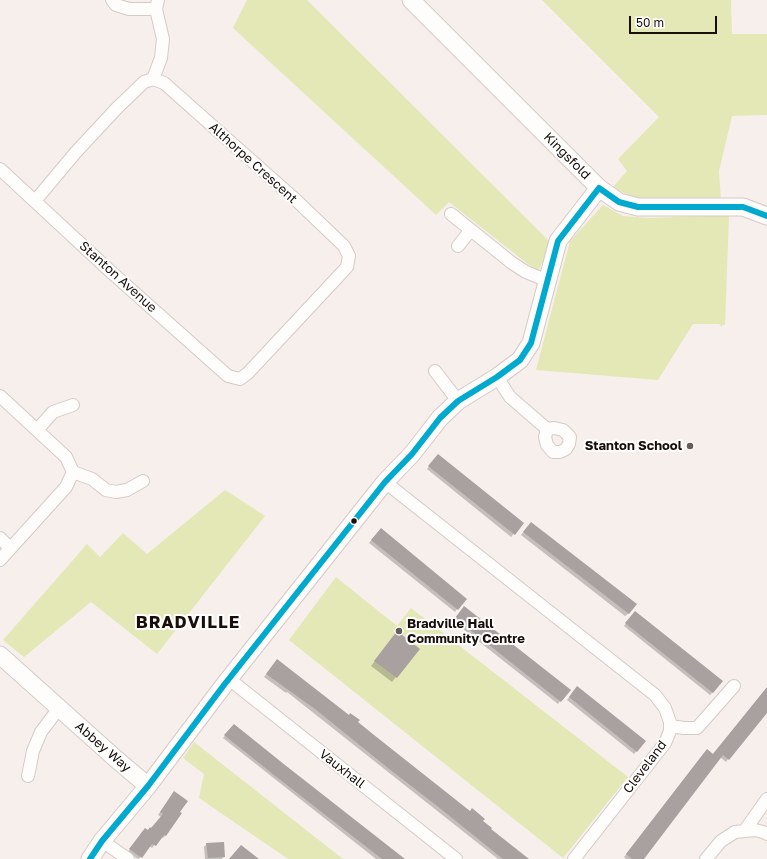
<!DOCTYPE html>
<style>
body{margin:0}
#map{position:relative;width:767px;height:859px;overflow:hidden;background:#f6efeb;font-family:"Golos Text",sans-serif}
canvas{display:block}
.scale{position:absolute;left:629px;top:16px;width:88px;height:18px;box-sizing:border-box;border:2px solid #190e09;border-top:0;padding-left:5px;font-size:12px;line-height:14px;white-space:nowrap;color:#190e09;-webkit-text-stroke:3px #fff;paint-order:stroke}
</style>
<div id="map">
<canvas width="767" height="859"></canvas>
<div class="scale">50 m</div>
</div>
<script>
const ctx = document.querySelector('canvas').getContext('2d');
ctx.lineJoin = 'round';
function fill(path, color) { ctx.fillStyle = color; ctx.fill(path, 'evenodd'); }
const toPath = rows => new Path2D(rows.map(r => 'M' + r).join(''));
function strokePath(path, color, width, dash) { ctx.strokeStyle = color; ctx.lineWidth = width; ctx.lineCap = dash ? 'butt' : 'round'; ctx.setLineDash(dash || []); ctx.stroke(path); }
function write(font, color, halo, rows, align = 'center') {
  ctx.font = font + ' "Golos Text",sans-serif'; ctx.lineWidth = 4; ctx.setLineDash([]); ctx.textBaseline = 'middle'; ctx.strokeStyle = halo; ctx.fillStyle = color; for (const [text, x, y, turn = 0] of rows) {
    ctx.save(); ctx.translate(x, y); ctx.rotate((+turn || 0) * Math.PI / 180); ctx.textAlign = isNaN(turn) ? turn : align; if (halo) ctx.strokeText(text, 0, 0); ctx.fillText(text, 0, 0); ctx.restore();
  }
}
fill(toPath([
 [247,0,307,0,551,243,538,272,449,202,436,215,233,28],
 [542,0,731,0,732,34,767,34,767,115,732,116,719,171,721,201,642,200,612,188,627,171,618,159,659,117],
 [603,205,623,216,649,218,729,215,725,325,722,325,722,327,719,324,693,324,658,380,536,370,570,241],
 [225,490,265,516,157,654,91,602,24,657,3,640,87,544,100,557,123,533,147,554],
 [336,577,397,626,411,608,628,777,563,858,289,640],
 [194,742,343,859,288,859,199,798,204,774,183,758]
]), '#e4e8b6');
fill(toPath([
 [436,458,523,523,511,537,427,469],
 [528,526,635,605,628,614,625,616,521,535],
 [378,532,457,609,455,612,369,543],
 [462,610,560,701,558,704,453,621],
 [632,615,713,692,710,695,624,626],
 [393,637,418,649,392,682,371,666],
 [275,663,357,722,528,859,498,859,287,692,286,693,264,677],
 [767,688,767,711,728,759,726,762,720,757,642,859,626,859,624,857,704,753,712,755],
 [574,690,644,742,634,754,567,700],
 [231,728,403,859,376,859,223,738],
 [172,795,179,812,181,813,165,836,163,838,161,837,152,848,149,846,141,857,138,859,128,852,142,832,151,829,161,817,158,815],
 [207,844,224,856,222,859,205,859,204,847]
]), '#0003');
fill(toPath([
 [438,454,524,523,515,535,428,466],
 [531,522,637,604,629,614,523,532],
 [381,528,467,599,458,610,371,540],
 [464,606,571,690,561,702,455,618],
 [635,611,723,681,713,693,625,623],
 [397,631,420,649,397,678,374,661],
 [277,659,349,715,350,713,360,720,358,722,374,735,470,811,472,808,485,819,483,821,492,828,491,829,529,859,503,859,441,809,388,768,315,709,266,674],
 [577,686,646,741,637,752,569,697],
 [767,687,767,713,729,760,723,755,644,859,632,859,626,854,707,749,713,754],
 [234,724,285,765,405,859,382,859,274,775,224,735],
 [174,791,188,801,180,812,182,813,166,836,164,835,156,846,152,844,142,858,129,849,145,828,148,830,150,827,151,828,163,814,160,812],
 [224,842,225,857,208,858,206,843],
 [241,845,259,859,229,859]
]), '#a9a0a0');
const street = toPath([
 [112,0,116,5,129,9,156,9],
 [153,79,161,58,163,39,156,9,158,0],
 [0,169,110,271,228,376,240,379,248,373,347,267,349,256,344,246,297,201,164,83,153,79,144,82,117,108,76,152,35,201],
 [451,214,512,263,526,272,548,281],
 [458,246,470,231],
 [435,371,458,401],
 [497,377,510,397,547,429,554,428,563,430,570,437,569,444,566,449,560,452,553,452,547,445,545,437,547,429],
 [0,396,66,457,73,472,66,487,0,560],
 [37,430,53,412,73,405],
 [73,472,92,479,106,490,116,492,127,490,143,481],
 [385,482,655,695,665,708,670,722,670,731,665,743,574,859],
 [0,538,10,548],
 [229,679,456,859],
 [670,726,684,728,697,728,734,686],
 [28,776,33,751,41,732,59,708],
 [745,830,767,799],
 [102,841,128,859],
 [706,859,721,841,735,832,755,830,763,832,767,834]
]);
const secondary = toPath([
 [411,0,599,188,619,202,638,207,743,207,767,216],
 [0,655,116,759,148,786],
 [90,859,102,841,148,786,224,685,385,482,412,454,440,418,458,401,497,377,520,360,531,343,558,241,599,188]
]);
strokePath(street, '#d5cac6', 14);
strokePath(secondary, '#d5cac6', 19);
strokePath(street, '#fefdfc', 12);
strokePath(secondary, '#fefdfc', 17);
strokePath(toPath([
 [90,859,102,841,148,786,224,685,385,482,412,454,440,418,458,401,497,377,520,360,531,343,558,241,599,188,619,202,638,207,743,207,767,216]
]), '#00a9ce', 6);
for (const [x, y, r, color] of [
 [690,446,4,"#665d58"],
 [354,521,3.5,"#190e09"],
 [399,631,4,"#665d58"]
]) { const dot = new Path2D(); dot.arc(x, y, r, 0, 2 * Math.PI); ctx.fillStyle = color; ctx.fill(dot); strokePath(dot, '#fff', 1.5); }
write('13px', '#190e09', '#fff', [
 ["Kingsfold",567,156,45],
 ["Althorpe Crescent",253,163,42],
 ["Stanton Avenue",118,277,42],
 ["Abbey Way",103,747,41],
 ["Cleveland",645,767,-53],
 ["Vauxhall",342,769,38]
]);
write('bold 13px', '#190e09', '#fff', [
 ["Stanton School",682,446],
 ["Bradville Hall",407,624,"left"],
 ["Community Centre",407,639,"left"]
], 'right');
ctx.letterSpacing = '1px';
write('bold 17px', '#190e09', '#fff', [
 ["BRADVILLE",188,623]
]);
ctx.letterSpacing = '0px';
</script>
